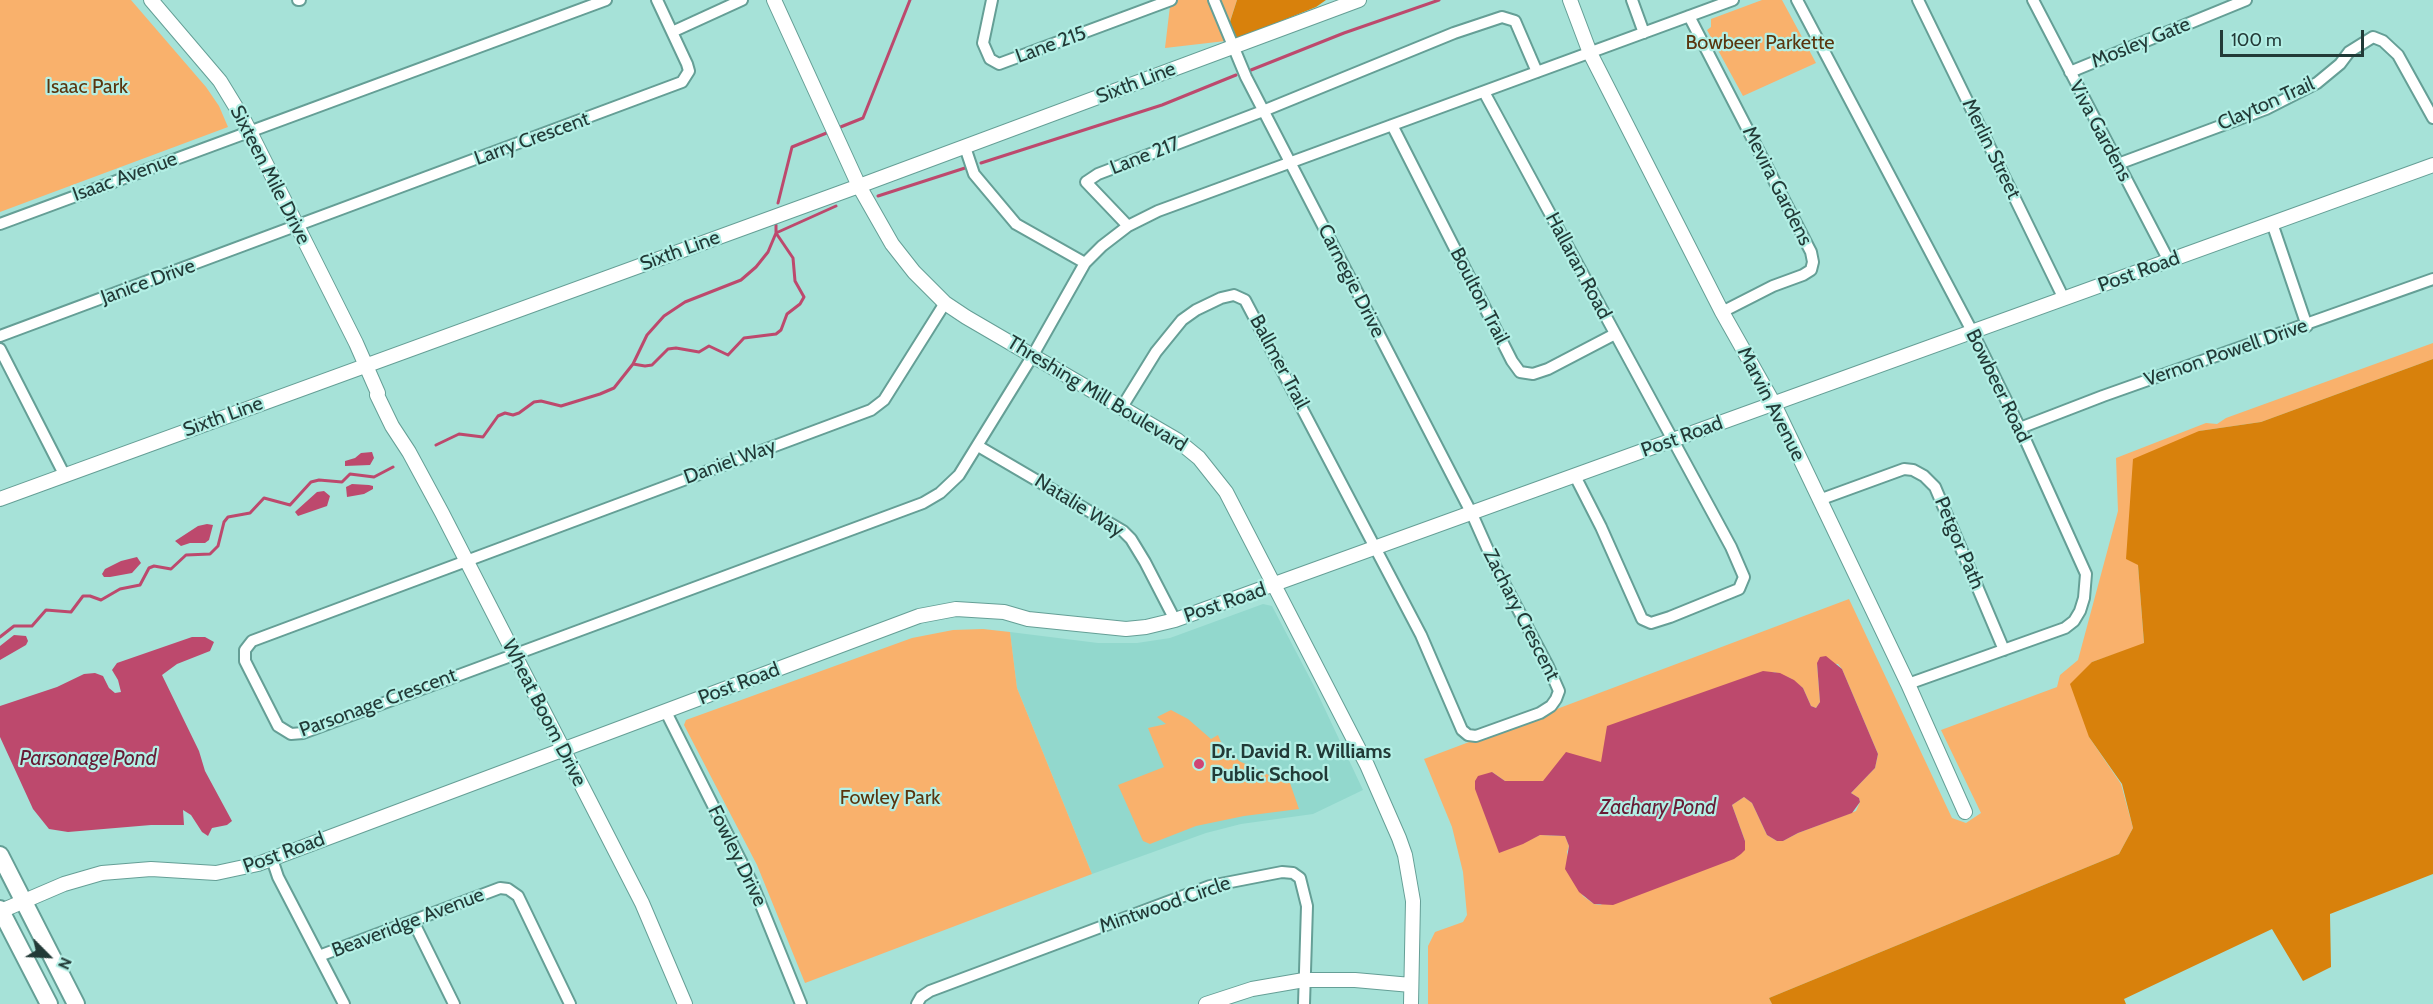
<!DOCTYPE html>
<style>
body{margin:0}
#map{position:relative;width:2433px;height:1004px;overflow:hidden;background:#a6e2d8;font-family:Cabin,sans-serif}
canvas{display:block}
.north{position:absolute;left:18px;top:926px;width:60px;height:60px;-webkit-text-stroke:4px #b3efe5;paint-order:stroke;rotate:114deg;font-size:16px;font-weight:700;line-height:24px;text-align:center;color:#223a37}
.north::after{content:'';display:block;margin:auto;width:21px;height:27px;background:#223a37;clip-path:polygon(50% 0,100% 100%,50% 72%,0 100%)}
.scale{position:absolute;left:2220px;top:30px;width:144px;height:27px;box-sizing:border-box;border:3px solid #223a37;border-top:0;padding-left:8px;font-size:18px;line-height:21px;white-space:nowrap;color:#223a37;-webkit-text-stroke:4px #b3efe5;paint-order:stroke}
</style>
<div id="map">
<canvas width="2433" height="1004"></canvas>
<div class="north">N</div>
<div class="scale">100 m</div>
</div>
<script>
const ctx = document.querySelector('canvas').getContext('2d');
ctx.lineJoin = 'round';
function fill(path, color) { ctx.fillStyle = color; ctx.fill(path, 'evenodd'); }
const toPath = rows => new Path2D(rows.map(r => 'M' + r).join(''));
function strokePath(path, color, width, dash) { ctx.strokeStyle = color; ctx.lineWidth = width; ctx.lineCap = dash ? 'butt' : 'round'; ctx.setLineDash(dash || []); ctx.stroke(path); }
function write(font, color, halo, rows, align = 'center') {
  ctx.font = font + ' Cabin,sans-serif'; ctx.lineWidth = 4.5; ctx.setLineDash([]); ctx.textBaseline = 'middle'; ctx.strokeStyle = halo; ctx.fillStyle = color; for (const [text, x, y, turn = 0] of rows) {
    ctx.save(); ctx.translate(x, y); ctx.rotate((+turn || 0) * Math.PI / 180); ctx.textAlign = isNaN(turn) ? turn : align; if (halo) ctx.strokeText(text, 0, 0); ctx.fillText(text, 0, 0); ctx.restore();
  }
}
fill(toPath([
 [1263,604,1272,606,1314,686,1363,790,1313,814,1241,824,1206,833,1092,874,1017,688,1010,632,1098,643,1137,643,1170,638]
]), '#92d8cd');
fill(toPath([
 [0,0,131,0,206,87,219,106,228,127,0,212],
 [1167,0,1237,0,1227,30,1234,40,1165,48,1170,6],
 [1762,0,1782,0,1816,63,1743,96,1707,30,1711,27,1711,19],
 [2433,343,2433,359,2261,422,2199,431,2138,565,2144,644,2092,662,2089,737,2121,784,2133,828,2119,854,1769,998,1772,1004,1428,1004,1428,946,1435,932,1463,922,1467,915,1463,872,1452,827,1424,759,1849,599,1952,818,1966,823,1981,813,1941,730,2057,687,2060,675,2078,660,2118,511,2116,458,2206,423,2217,424,2226,418],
 [1817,663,1838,664,1842,669,1878,754,1875,768,1851,793,1859,798,1860,802,1856,811,1798,833,1783,841,1777,841,1767,835,1752,803,1744,797,1732,805,1745,841,1600,905,1594,904,1583,896,1571,875,1567,852,1569,846,1565,836,1540,835,1527,841,1492,772,1505,781,1543,781,1601,763,1774,672,1790,678,1803,688,1811,706,1816,708,1820,702],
 [983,629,1010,632,1017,688,1092,874,805,983,757,865,684,725,686,720,912,638,953,630],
 [1171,710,1188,719,1211,739,1218,735,1221,742,1239,761,1273,777,1290,783,1299,809,1244,816,1196,826,1150,844,1143,841,1118,785,1164,767,1148,728,1166,724,1157,717]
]), '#f9b16c');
fill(toPath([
 [1237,0,1326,0,1316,7,1234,40,1227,31],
 [2433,359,2433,874,2330,914,2331,967,2303,981,2272,929,2124,999,2126,1004,1772,1004,1769,998,2119,854,2133,828,2122,784,2089,737,2070,684,2092,662,2144,643,2138,565,2126,559,2133,459,2199,431,2261,422]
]), '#d8810c');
fill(toPath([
 [372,452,374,458,370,465,345,466,345,461,355,458,361,453],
 [352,484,369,485,373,486,373,489,364,494,347,497,346,487],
 [324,491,330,496,327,506,298,516,295,512,297,510,317,492],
 [207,524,213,525,209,540,205,543,190,543,181,546,175,541,198,526],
 [137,557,141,563,132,573,110,577,104,577,102,574,105,569,121,561],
 [14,635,26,636,28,641,26,645,0,660,0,646],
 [192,637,205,637,214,642,210,651,177,664,162,675,199,751,205,771,232,821,227,825,212,828,208,836,202,832,191,815,183,810,184,825,151,825,68,832,49,829,33,809,0,737,0,706,57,687,84,674,95,673,103,676,109,688,115,693,121,692,118,680,112,670,117,663],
 [1826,656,1842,669,1878,754,1875,768,1851,793,1859,798,1860,802,1852,813,1798,833,1783,841,1777,841,1767,835,1752,803,1744,797,1732,805,1745,841,1745,850,1741,854,1734,859,1613,905,1594,904,1579,892,1565,869,1569,846,1565,836,1540,835,1523,844,1499,853,1475,789,1475,781,1478,776,1492,772,1505,781,1543,781,1566,752,1601,762,1607,726,1763,671,1780,673,1794,680,1803,688,1811,706,1816,708,1820,702,1817,663,1820,657]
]), '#bd496d');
strokePath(toPath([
 [1251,70,1344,33,1439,0],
 [838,128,863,118,910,0],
 [981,163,1162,105,1236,75],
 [878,196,965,168],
 [778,203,792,147,829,132],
 [633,364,647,335,664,316,685,302,741,280,756,267,768,252,776,233,836,206],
 [436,445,459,434,483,437,498,416,505,413,513,415,519,413,534,402,541,401,561,406,600,394,614,388,633,364,645,366,652,365,668,349,676,348,699,352,709,346,728,355,744,338,776,334,781,330,787,314,800,304,804,297,795,281,793,258,776,233,776,225],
 [0,637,14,626,32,626,46,610,71,612,83,596,90,596,101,600,120,589,140,585,149,568,154,566,171,569,186,555,210,554,218,546,224,522,228,517,250,513,264,498,290,505,311,482,319,480,342,482,350,474,374,477,393,467]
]), '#bd496d', 3);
const minor = toPath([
 [298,0,300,0],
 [992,0,983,43,990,59,999,64,1171,0],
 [1632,0,1644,33],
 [1797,0,1973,333,2020,428,2086,574,2084,598,2080,611,2074,621,2065,628,1908,684],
 [1918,0,2064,299],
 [2033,0,2169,261],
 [1689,16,1811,252,1813,262,1811,270,1803,275,1773,286,1722,312],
 [672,32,742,0],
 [2070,72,2246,0],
 [1484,92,1731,547,1744,577,1739,589,1670,617,1651,623,1642,619,1601,527,1575,476],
 [1392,125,1512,361,1520,372,1533,374,1548,369,1615,334],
 [965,147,974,174,1016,224,1085,263],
 [2118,164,2266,109,2317,83,2340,64,2349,52,2373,37,2383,41,2398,55,2433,118],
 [2272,223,2307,326],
 [0,224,606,0],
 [1128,226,1086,182,1098,174,1263,111,1454,33,1502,17,1515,21,1537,72],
 [945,303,884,400,871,410,252,641,245,650,245,661,278,726,291,734,303,733,923,503,940,493,959,475,1033,355,1085,263,1102,246,1128,226,1158,211,1733,0],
 [0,336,682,82,689,71,687,64,657,0],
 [0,349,65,476],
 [1122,407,1156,352,1182,320,1196,310,1221,298,1234,295,1245,300,1421,635,1462,730,1468,735,1476,736,1540,713,1551,706,1556,699,1559,691,1548,666,1496,568,1472,514,1246,77,1214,0],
 [2020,428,2103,396,2433,279],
 [978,446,1123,531,1131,539,1145,562,1175,620],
 [1819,500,1904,469,1913,470,1924,476,1935,487,2004,650],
 [666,712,752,883,801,1004],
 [272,859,278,877,344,1004],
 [413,921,454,1004],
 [319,956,500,888,508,889,518,896,570,1004],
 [917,1004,921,997,930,991,1210,886,1282,872,1293,873,1300,878,1307,906,1304,1004]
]);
const tertiary = toPath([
 [151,0,220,81,245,122,356,343,378,393,377,395,392,426,409,452,442,513,642,903,685,1004],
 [774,0,859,186,892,244,914,272,945,303,966,317,1177,440,1199,458,1226,492,1367,765,1399,838,1405,855,1413,901,1411,1004],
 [1570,0,1590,53,1722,312,1774,404,1908,684,1965,812],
 [0,499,859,186,1359,0],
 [1,911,64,884,102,873,151,869,216,873,258,864,919,616,956,609,1004,612,1028,619,1126,629,1146,627,1175,620,2433,165],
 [1206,1004,1252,989,1304,980,1355,980,1411,985]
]);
const primary = toPath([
 [0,855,76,1004],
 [0,909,49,1004]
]);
strokePath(minor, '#659f96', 14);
strokePath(tertiary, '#659f96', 16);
strokePath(primary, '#659f96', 20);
strokePath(minor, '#fff', 10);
strokePath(tertiary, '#fff', 14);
strokePath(primary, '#fff', 16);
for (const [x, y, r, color] of [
 [1199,764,6,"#d04373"]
]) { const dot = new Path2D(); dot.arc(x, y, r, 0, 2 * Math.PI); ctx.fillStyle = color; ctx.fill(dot); strokePath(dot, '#b3efe5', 2); }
write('20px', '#59350e', '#b3efe5', [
 ["Bowbeer Parkette",1760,43],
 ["Isaac Park",87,87],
 ["Fowley Park",890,798]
]);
write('20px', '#223a37', '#b3efe5', [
 ["Mosley Gate",2141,43,-22],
 ["Lane 215",1051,45,-20],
 ["Sixth Line",1136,83,-21],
 ["Clayton Trail",2266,104,-24],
 ["Viva Gardens",2100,131,62],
 ["Larry Crescent",532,139,-20],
 ["Merlin Street",1991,149,64],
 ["Lane 217",1145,156,-21],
 ["Sixteen Mile Drive",270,175,63],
 ["Isaac Avenue",125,177,-20],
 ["Mevira Gardens",1777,186,63],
 ["Sixth Line",680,251,-20],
 ["Hallaran Road",1578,266,62],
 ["Post Road",2139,272,-20],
 ["Carnegie Drive",1351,281,63],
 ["Janice Drive",148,282,-20],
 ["Boulton Trail",1479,296,63],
 ["Vernon Powell Drive",2226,353,-19],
 ["Ballmer Trail",1279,362,62],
 ["Bowbeer Road",1998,386,64],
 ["Threshing Mill Boulevard",1097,394,31],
 ["Marvin Avenue",1771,404,63],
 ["Sixth Line",223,417,-20],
 ["Post Road",1682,437,-20],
 ["Daniel Way",730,462,-20],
 ["Natalie Way",1079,506,32],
 ["Petgor Path",1959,543,67],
 ["Post Road",1225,603,-19],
 ["Zachary Crescent",1521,615,63],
 ["Post Road",739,684,-21],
 ["Parsonage Crescent",378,703,-20],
 ["Wheat Boom Drive",544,713,63],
 ["Post Road",284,853,-20],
 ["Fowley Drive",737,856,64],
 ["Mintwood Circle",1165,905,-19],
 ["Beaveridge Avenue",408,923,-21]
]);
write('bold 20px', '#223a37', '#b3efe5', [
 ["Dr. David R. Williams",1211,752],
 ["Public School",1211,775]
], 'left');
write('italic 21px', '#661b34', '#b3efe5', [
 ["Parsonage Pond",88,759],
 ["Zachary Pond",1658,808]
]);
</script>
